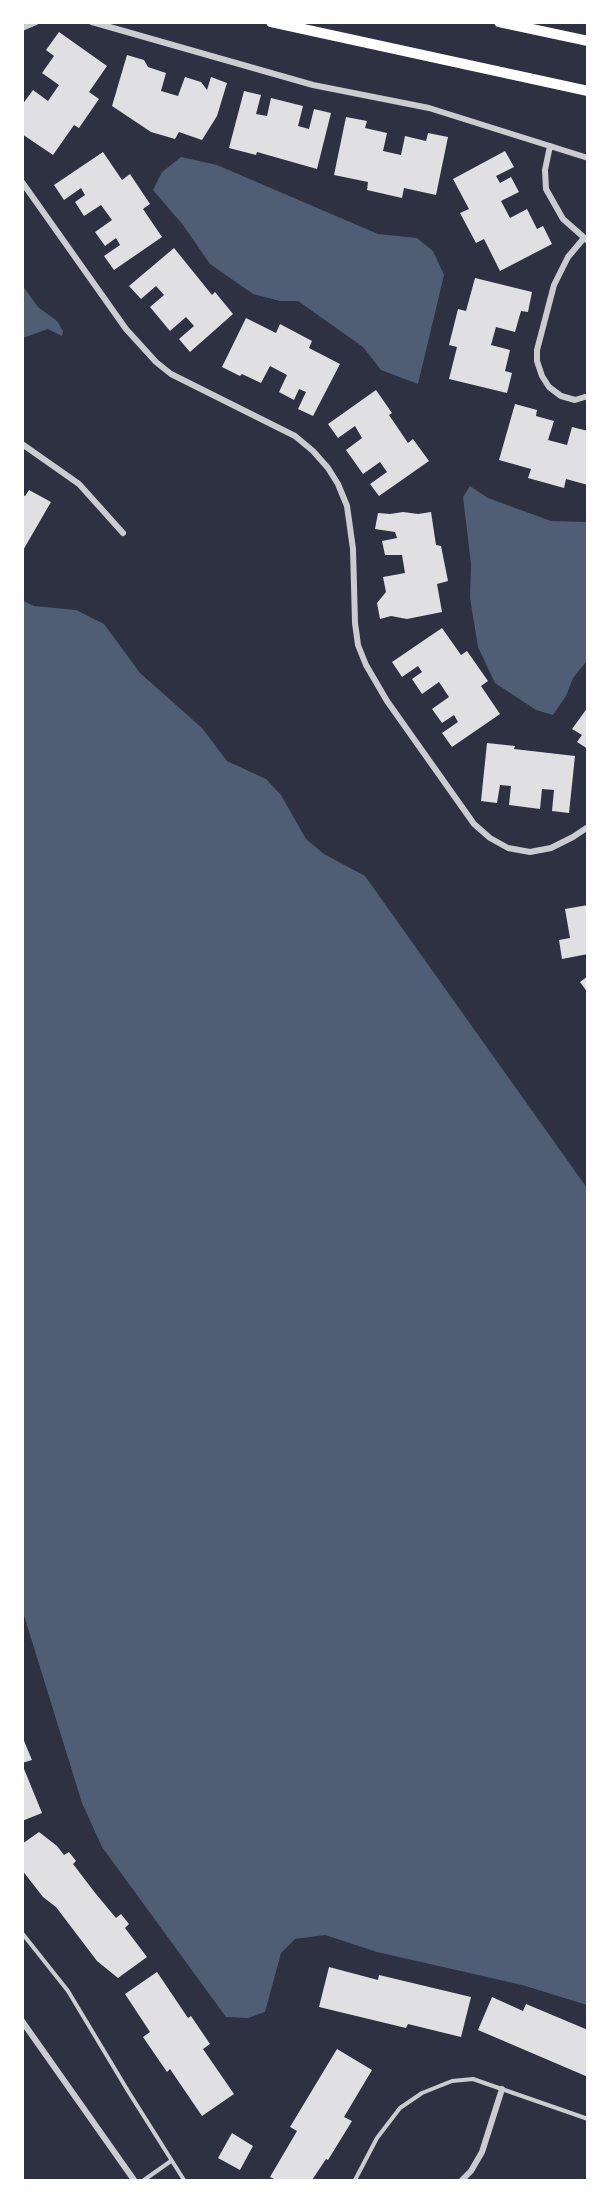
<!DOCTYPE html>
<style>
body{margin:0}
#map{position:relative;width:610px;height:2203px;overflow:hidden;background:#2d3142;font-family:"Sofia Sans Condensed",sans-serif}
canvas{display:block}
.frame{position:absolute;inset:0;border:24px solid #fff;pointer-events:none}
</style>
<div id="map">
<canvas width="610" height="2203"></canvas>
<div class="frame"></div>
</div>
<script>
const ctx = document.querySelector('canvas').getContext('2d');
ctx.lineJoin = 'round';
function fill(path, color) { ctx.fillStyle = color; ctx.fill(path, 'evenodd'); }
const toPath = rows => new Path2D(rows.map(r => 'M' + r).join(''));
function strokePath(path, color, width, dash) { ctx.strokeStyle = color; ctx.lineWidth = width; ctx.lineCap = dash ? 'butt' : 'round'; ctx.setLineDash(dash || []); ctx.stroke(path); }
fill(toPath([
 [181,157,217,165,378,234,417,238,433,251,444,275,418,384,381,370,363,347,298,301,280,301,253,294,210,264,183,225,153,190,162,172],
 [22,285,38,307,57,321,63,331,62,336,48,329,23,338],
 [470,486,488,498,551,521,587,522,587,661,573,678,566,696,553,715,536,710,495,683,478,647,470,598,471,564,463,497],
 [22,600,34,606,76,610,104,624,140,673,202,728,227,761,266,779,281,795,306,839,324,854,365,876,587,1188,587,2005,522,1985,377,1952,325,1935,295,1939,281,1953,265,2012,248,2018,226,2017,102,1847,82,1803,22,1609]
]), '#4f5d75');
fill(toPath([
 [59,32,107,66,89,92,99,99,79,128,74,125,53,155,22,134,22,105,33,90,48,101,59,85,42,73,54,56,46,50],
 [127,55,144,60,148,67,166,73,161,91,178,96,185,77,201,82,207,90,211,77,227,83,217,116,202,140,179,132,175,139,151,132,112,106],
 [244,91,261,95,256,114,267,116,271,98,303,106,298,126,309,129,314,109,331,113,317,169,257,152,256,155,229,148],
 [346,117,367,121,365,128,387,133,383,151,401,155,405,136,426,141,428,133,448,137,436,195,404,188,402,198,367,190,368,182,334,175],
 [505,151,514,167,496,176,500,183,511,177,519,192,501,201,510,218,527,209,537,229,543,226,552,244,500,271,484,239,476,243,460,213,469,209,453,179],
 [103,152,122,180,130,174,150,204,143,209,162,237,114,270,104,256,120,245,116,238,105,246,95,232,112,220,101,205,84,216,75,202,85,195,81,188,64,200,54,185],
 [174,248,212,295,215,292,233,314,190,352,179,339,194,326,186,317,170,331,150,307,164,295,156,286,141,299,129,286],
 [475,278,532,292,528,312,521,311,515,332,496,327,491,345,510,350,505,371,512,373,507,393,449,379,457,347,449,345,458,309,466,311],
 [246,318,276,333,280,324,312,341,309,348,340,364,313,416,298,409,306,392,299,389,294,400,279,392,287,375,270,366,261,383,242,374,240,376,222,367],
 [376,390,392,413,389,415,408,443,413,439,429,461,379,496,370,484,387,472,380,462,363,474,346,450,362,438,355,426,338,438,328,424],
 [515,404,537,410,536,416,554,421,548,440,567,445,572,427,588,431,588,485,566,479,564,488,528,478,531,469,499,460],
 [29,490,51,502,22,552,22,495,25,496],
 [403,512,418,514,431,512,436,545,441,546,448,581,437,584,442,612,407,619,391,616,380,619,377,603,386,592,383,577,405,573,402,555,385,555,382,541,397,538,395,532,375,529,378,513,390,514],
 [442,628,461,655,467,651,488,681,481,686,500,714,452,747,442,733,458,722,454,715,442,723,432,709,449,697,439,682,422,694,412,679,422,672,418,666,402,677,392,662],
 [588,707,588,749,577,742,582,735,572,729],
 [487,743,515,746,514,749,575,756,569,813,552,811,554,790,542,789,540,809,509,805,511,786,500,785,497,803,481,801],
 [588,905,588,954,562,959,559,940,570,938,565,909],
 [588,976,588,993,580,982],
 [22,1736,32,1760,22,1763],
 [22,1764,42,1813,22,1821],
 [39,1832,57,1846,64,1855,69,1852,76,1861,73,1864,96,1894,116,1918,121,1914,129,1924,125,1928,147,1957,118,1978,97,1961,56,1907,43,1897,22,1870,22,1844],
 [329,1967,378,1980,379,1975,471,1997,461,2037,408,2024,406,2028,319,2007],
 [157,1972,188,2018,191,2016,210,2044,203,2049,234,2094,202,2116,170,2069,167,2072,143,2037,150,2032,125,1994],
 [492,1997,523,2011,526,2004,588,2030,588,2077,478,2030],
 [337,2049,372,2070,344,2117,352,2121,328,2160,326,2159,312,2180,276,2180,270,2177,297,2131,290,2127],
 [232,2133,253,2146,240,2170,218,2158]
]), '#e0e0e3');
strokePath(toPath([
 [22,1933,68,1991,128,2091,184,2180],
 [144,2180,171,2161],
 [355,2180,377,2138,400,2108,422,2093,452,2081,473,2079,588,2119]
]), '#caccd0', 4);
strokePath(toPath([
 [92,22,313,85,429,108,588,158],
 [22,28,36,22],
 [550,146,545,170,546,189,563,219,588,241],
 [22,182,126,329,156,362,171,374,295,436,313,451,328,468,338,484,347,506,353,549,355,623,358,645,366,665,387,701,474,824,490,838,508,848,530,852,551,848,573,837,588,827],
 [584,238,568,257,554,285,537,350,537,361,542,376,549,387,561,396,575,400,588,396],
 [22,444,79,484,123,533],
 [22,2021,134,2180],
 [462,2180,471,2171,482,2152,502,2089]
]), '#caccd0', 6);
strokePath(toPath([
 [271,22,588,91],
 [499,22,588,41]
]), '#fff', 10);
</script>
